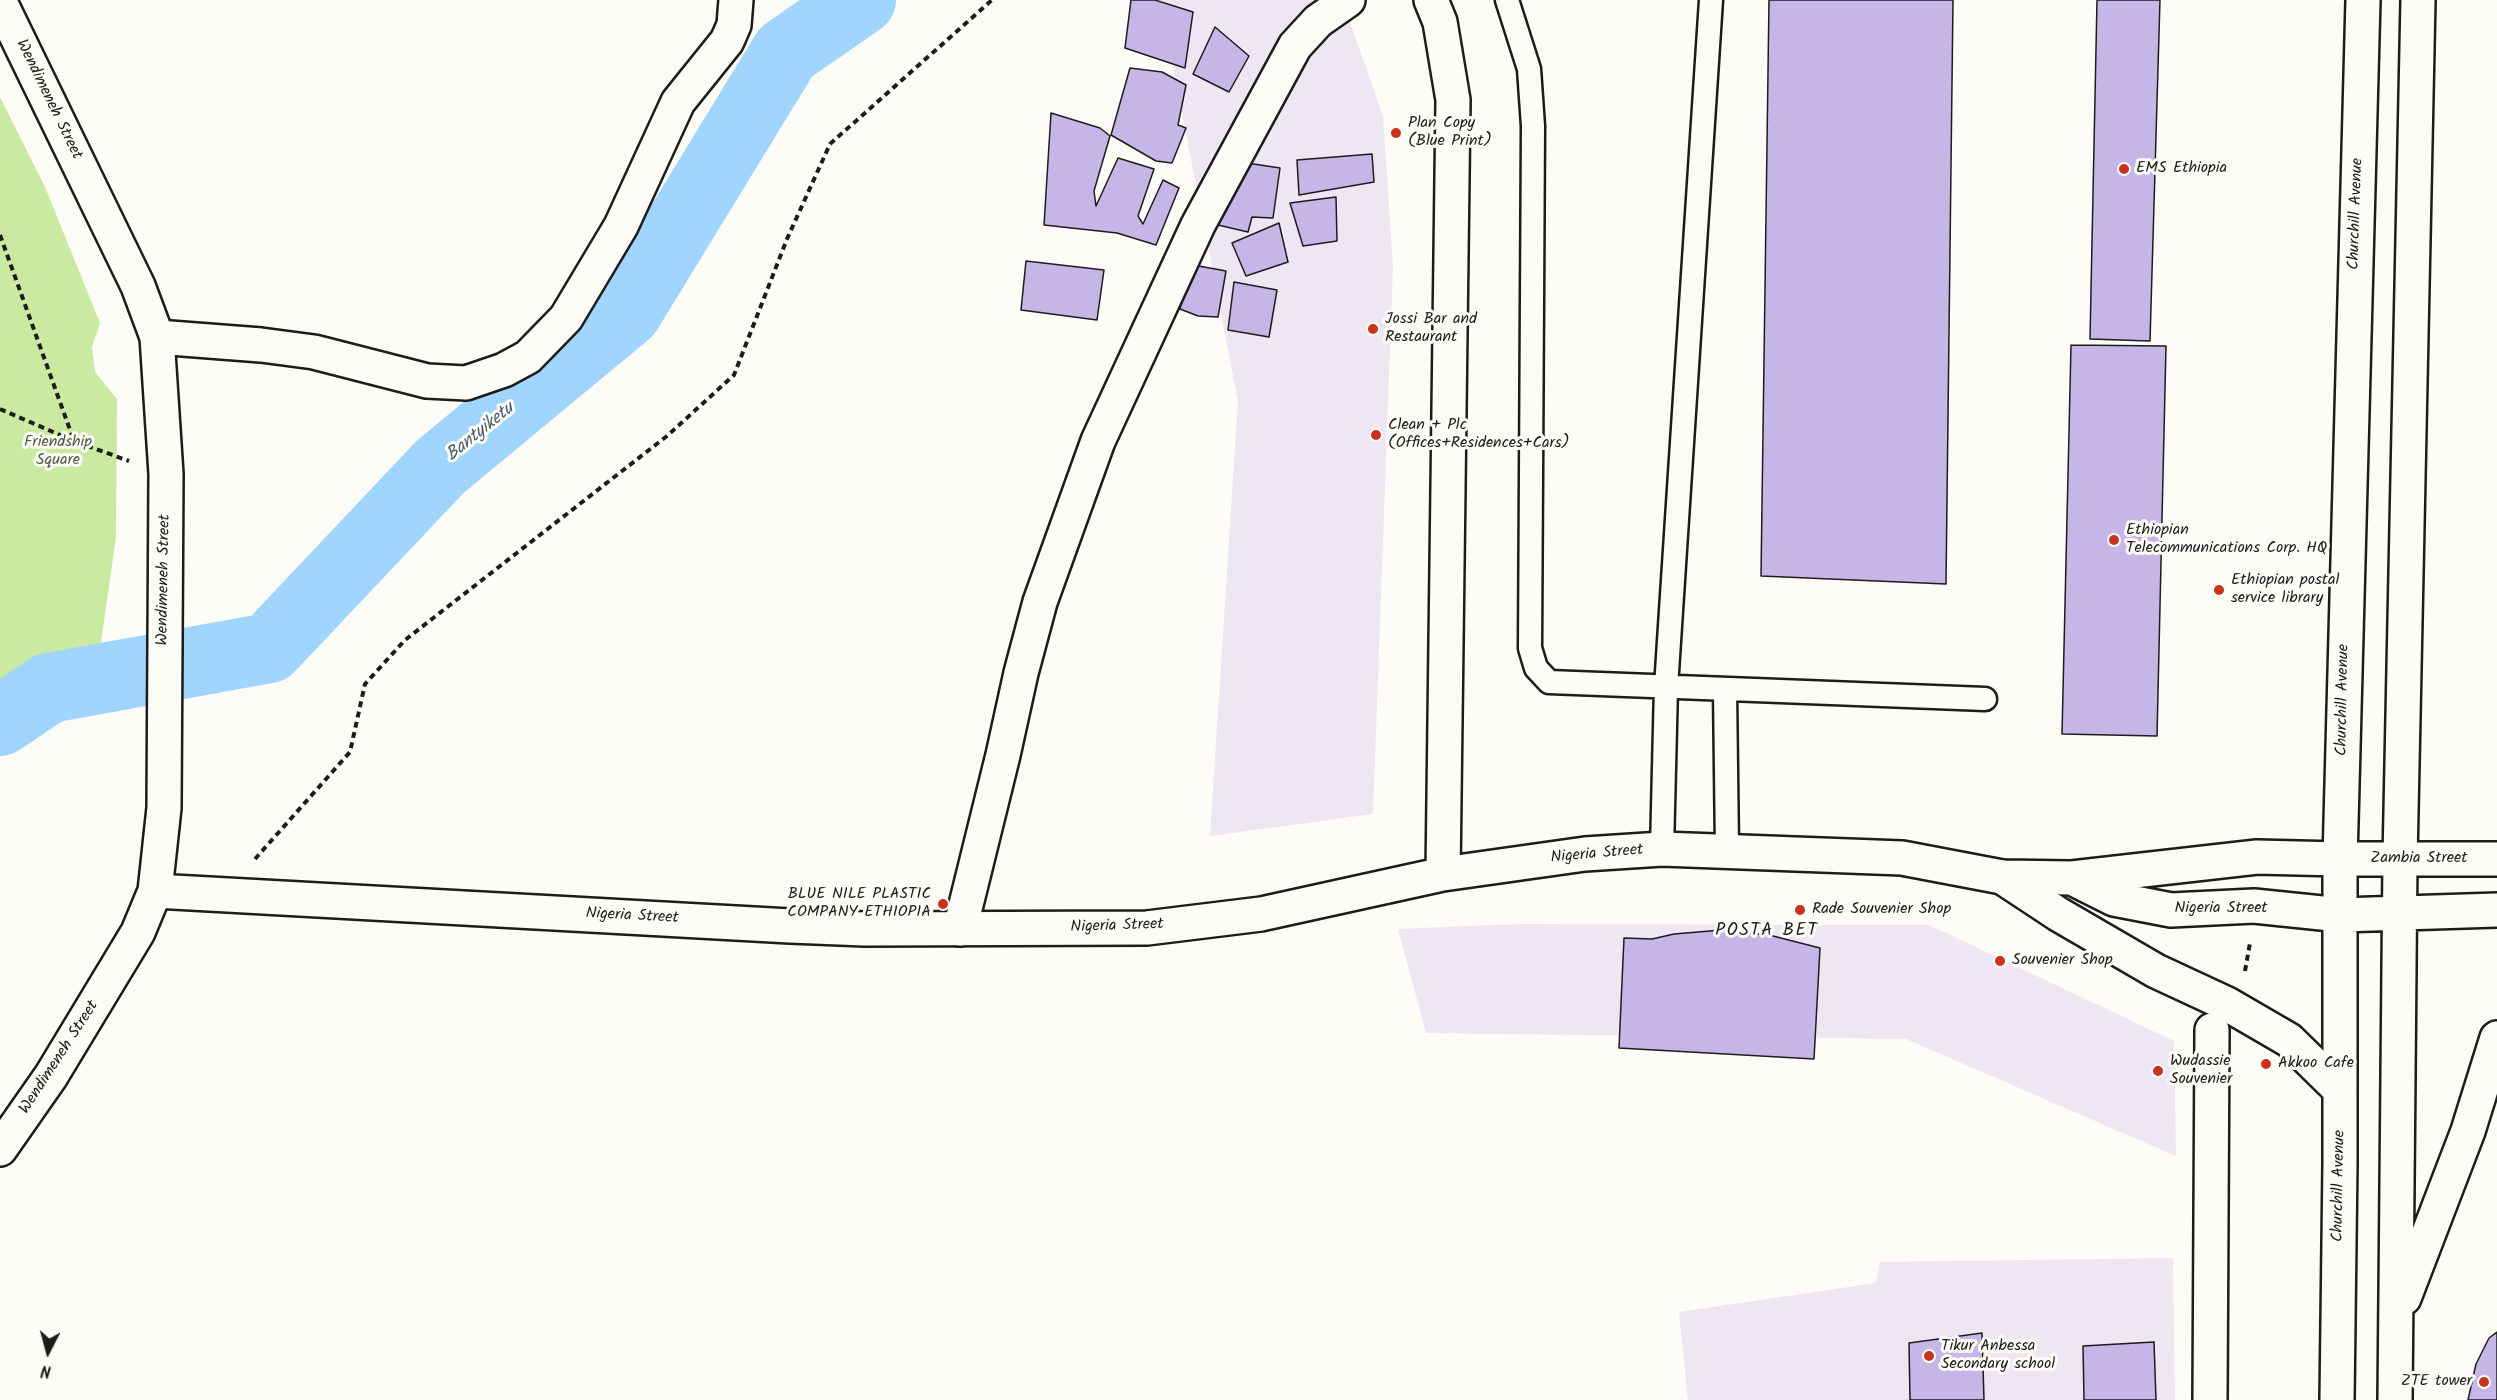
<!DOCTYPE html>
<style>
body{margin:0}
#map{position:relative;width:2497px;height:1400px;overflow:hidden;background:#fdfcf7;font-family:Kalam,sans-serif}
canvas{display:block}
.north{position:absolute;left:18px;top:1322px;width:60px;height:60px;-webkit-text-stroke:4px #fdfcf7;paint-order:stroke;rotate:186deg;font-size:16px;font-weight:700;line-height:24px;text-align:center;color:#1c1c1c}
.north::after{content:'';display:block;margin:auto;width:21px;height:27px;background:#1c1c1c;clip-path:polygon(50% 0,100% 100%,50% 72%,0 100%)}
</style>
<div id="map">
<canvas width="2497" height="1400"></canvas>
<div class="north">N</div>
</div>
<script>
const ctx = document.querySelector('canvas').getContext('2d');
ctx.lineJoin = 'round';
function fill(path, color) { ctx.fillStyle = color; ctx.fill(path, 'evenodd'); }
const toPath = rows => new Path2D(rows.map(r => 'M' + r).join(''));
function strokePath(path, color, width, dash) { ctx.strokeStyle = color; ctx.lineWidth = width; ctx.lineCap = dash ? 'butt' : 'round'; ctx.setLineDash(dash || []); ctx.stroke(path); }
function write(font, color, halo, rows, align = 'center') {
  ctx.font = font + ' Kalam,sans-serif'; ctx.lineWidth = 6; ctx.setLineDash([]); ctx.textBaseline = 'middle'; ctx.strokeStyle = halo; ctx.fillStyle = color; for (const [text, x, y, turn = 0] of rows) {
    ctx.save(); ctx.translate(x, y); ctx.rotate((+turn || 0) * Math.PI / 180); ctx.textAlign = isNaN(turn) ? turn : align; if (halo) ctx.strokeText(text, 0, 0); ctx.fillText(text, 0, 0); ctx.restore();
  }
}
fill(toPath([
 [1160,0,1342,0,1383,116,1393,266,1373,814,1210,836,1238,401],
 [1521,924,1929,925,2174,1041,2176,1156,1906,1039,1426,1033,1398,929],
 [2173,1258,2175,1400,1688,1400,1679,1312,1876,1283,1880,1262]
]), '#ece7f2');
fill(toPath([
 [0,97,45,187,100,323,92,347,95,372,117,399,116,537,98,663,20,680,0,689]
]), '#caeaa2');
strokePath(toPath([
 [0,721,49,688,269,648,440,467,627,312,786,52,861,0]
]), '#9fd5fe', 70);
const building = toPath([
 [1131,0,1155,0,1193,12,1185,68,1125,48,1131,0],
 [1769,0,1953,0,1946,584,1761,576,1769,0],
 [2097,0,2160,0,2150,341,2090,339,2097,0],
 [1215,27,1249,56,1229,92,1193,74,1215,27],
 [1130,68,1162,72,1186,85,1178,125,1186,128,1172,163,1156,161,1111,135,1130,68],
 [1051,113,1100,128,1110,136,1094,191,1096,206,1118,158,1154,169,1138,216,1143,224,1163,180,1179,188,1156,245,1117,233,1044,225,1051,113],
 [1372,154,1374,182,1299,195,1297,160,1372,154],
 [1234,161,1280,168,1273,218,1252,217,1248,232,1201,221,1234,161],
 [1336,197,1337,241,1303,246,1290,203,1336,197],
 [1279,223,1288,262,1246,276,1232,243,1279,223],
 [1026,261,1104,270,1097,320,1021,310,1026,261],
 [1188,264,1226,271,1218,317,1198,316,1180,309,1188,264],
 [1234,282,1277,290,1269,337,1228,330,1234,282],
 [2071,345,2166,346,2157,736,2062,734,2071,345],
 [1722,930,1773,936,1820,948,1814,1059,1619,1048,1624,938,1652,939,1674,934,1722,930],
 [2497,1332,2497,1400,2468,1400,2476,1364,2489,1338,2497,1332],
 [1982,1333,1984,1400,1910,1400,1909,1343,1982,1333],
 [2154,1342,2156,1400,2084,1400,2083,1346,2154,1342]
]);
fill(building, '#c5b6e7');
strokePath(building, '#1c1c1c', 1.5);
const service = toPath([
 [1507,0,1529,69,1533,126,1530,648,1536,668,1549,682,1985,699],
 [1725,690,1727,850],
 [1662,849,1666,687,1711,0]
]);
const pedestrian = toPath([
 [2210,1400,2212,1030]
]);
const minor = toPath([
 [157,337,261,345,314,352,427,381,466,383,504,370,528,357,566,318,621,226,678,102,727,41,734,25,736,0],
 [960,929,1003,755,1021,673,1040,602,1098,441,1198,225,1295,46,1318,21,1348,0]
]);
const tertiary = toPath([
 [1431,0,1440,22,1453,100,1443,874],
 [0,2,138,286,157,337,166,474,164,808,155,891,138,932,51,1076,0,1149],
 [2072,878,2114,899,2171,910,2254,906,2341,915],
 [155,891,790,926,865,929,1147,928,1261,914,1443,874,1585,854,1662,849,1902,858,2002,877,2072,878,2257,857,2340,859]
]);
const primary = toPath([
 [2340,859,2497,859],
 [2002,877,2058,914,2156,971,2227,1004,2289,1040,2340,1090],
 [2341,915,2497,910],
 [2404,1298,2468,1131,2497,1038],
 [2337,1400,2340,1163,2340,859,2363,0],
 [2395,1400,2400,859,2418,0]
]);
strokePath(service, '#1c1c1c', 27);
strokePath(pedestrian, '#1c1c1c', 38);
strokePath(minor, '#1c1c1c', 38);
strokePath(tertiary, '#1c1c1c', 38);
strokePath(primary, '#1c1c1c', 38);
strokePath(toPath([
 [0,235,74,441],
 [0,409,74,441,129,461],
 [255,859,350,752,365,684,405,640,667,436,734,375,787,239,830,144,992,0],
 [2245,971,2250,943]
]), '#1c1c1c', 4, [6, 4.5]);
strokePath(service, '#fdfcf7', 22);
strokePath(pedestrian, '#fdfcf7', 33);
strokePath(minor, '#fdfcf7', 33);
strokePath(tertiary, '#fdfcf7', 33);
strokePath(primary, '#fdfcf7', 33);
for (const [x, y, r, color] of [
 [1396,133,6,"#c8321e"],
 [2124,169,6,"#c8321e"],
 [1373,329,6,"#c8321e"],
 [1376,435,6,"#c8321e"],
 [2114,540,6,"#c8321e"],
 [2219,590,6,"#c8321e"],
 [943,904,6,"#c8321e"],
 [1800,910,6,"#c8321e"],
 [2000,961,6,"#c8321e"],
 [2266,1064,6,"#c8321e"],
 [2158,1071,6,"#c8321e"],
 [1929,1356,6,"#c8321e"],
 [2484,1382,6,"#c8321e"]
]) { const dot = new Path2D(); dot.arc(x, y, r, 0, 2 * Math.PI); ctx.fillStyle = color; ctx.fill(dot); strokePath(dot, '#fdfcf7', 2); }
write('16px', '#1c1c1c', '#fdfcf7', [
 ["Wendimeneh Street",48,100,64],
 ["Churchill Avenue",2357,214,-88],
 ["Wendimeneh Street",165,580,-89],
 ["Churchill Avenue",2344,700,-89],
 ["Nigeria Street",1597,855,-5],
 ["Zambia Street",2419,859],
 ["Nigeria Street",2221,909],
 ["Nigeria Street",632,917,3],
 ["Nigeria Street",1117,927,-2],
 ["Wendimeneh Street",60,1058,-57],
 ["Churchill Avenue",2340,1186,-89]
]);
write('16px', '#1c1c1c', '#fdfcf7', [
 ["Plan Copy",1408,124],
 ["(Blue Print)",1408,142],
 ["EMS Ethiopia",2136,169],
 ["Jossi Bar and",1385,320],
 ["Restaurant",1385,338],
 ["Clean + Plc",1388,426],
 ["(Offices+Residences+Cars)",1388,444],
 ["Ethiopian",2126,531],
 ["Telecommunications Corp. HQ",2126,549],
 ["Ethiopian postal",2231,581],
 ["service library",2231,599],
 ["BLUE NILE PLASTIC",931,895,"right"],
 ["COMPANY ETHIOPIA",931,913,"right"],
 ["Rade Souvenier Shop",1812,910],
 ["Souvenier Shop",2012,961],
 ["Wudassie",2170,1062],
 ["Souvenier",2170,1080],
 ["Akkoo Cafe",2278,1064],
 ["Tikur Anbessa",1941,1347],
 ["Secondary school",1941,1365],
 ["ZTE tower",2472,1382,"right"]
], 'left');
write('16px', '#505a44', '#fdfcf7', [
 ["Friendship",58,443],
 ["Square",58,461]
]);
write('italic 18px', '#4a5d6b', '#fdfcf7', [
 ["Bantyiketu",481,433,-39]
]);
ctx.letterSpacing = '1.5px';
write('18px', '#1c1c1c', '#fdfcf7', [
 ["POSTA BET",1767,932]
]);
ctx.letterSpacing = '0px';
</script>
